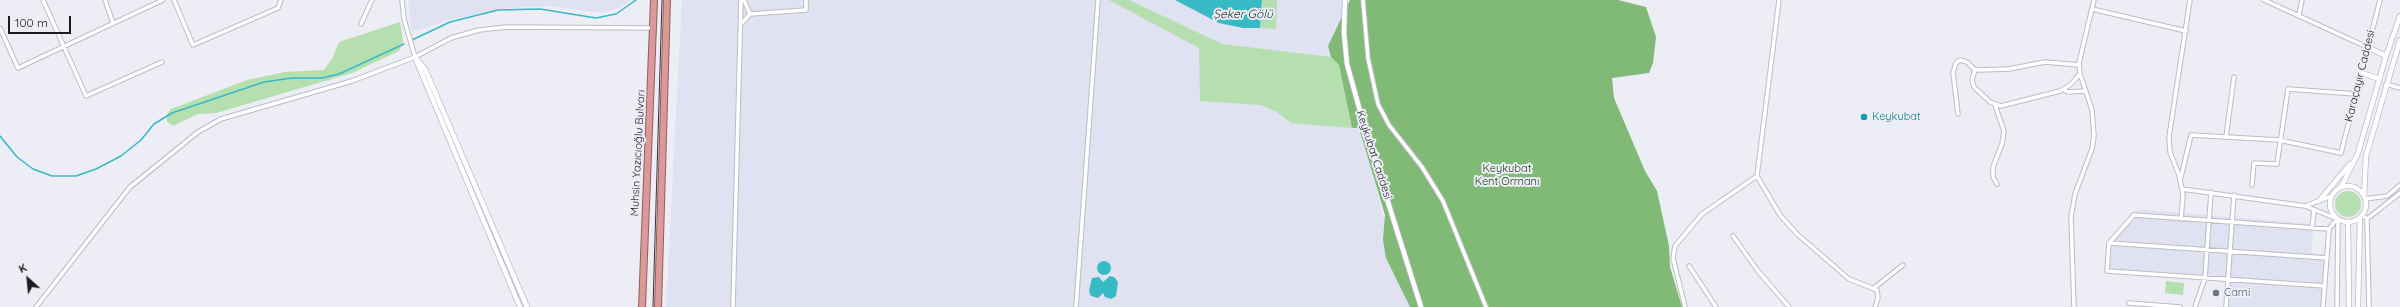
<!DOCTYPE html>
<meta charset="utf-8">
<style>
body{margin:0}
#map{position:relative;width:2400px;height:307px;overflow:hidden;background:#ecedf5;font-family:Quicksand,sans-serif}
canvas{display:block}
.north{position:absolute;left:8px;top:259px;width:40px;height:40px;-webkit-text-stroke:3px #ecedf5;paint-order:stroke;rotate:333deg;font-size:11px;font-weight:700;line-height:16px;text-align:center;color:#1b1b1e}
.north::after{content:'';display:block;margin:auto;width:14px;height:18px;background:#1b1b1e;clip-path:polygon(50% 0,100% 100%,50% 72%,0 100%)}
.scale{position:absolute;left:8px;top:16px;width:63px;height:18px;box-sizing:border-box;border:2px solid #1b1b1e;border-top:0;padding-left:5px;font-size:12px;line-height:14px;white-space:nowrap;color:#1b1b1e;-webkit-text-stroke:3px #ecedf5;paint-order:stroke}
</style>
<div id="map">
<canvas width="2400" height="307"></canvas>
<div class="north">K</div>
<div class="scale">100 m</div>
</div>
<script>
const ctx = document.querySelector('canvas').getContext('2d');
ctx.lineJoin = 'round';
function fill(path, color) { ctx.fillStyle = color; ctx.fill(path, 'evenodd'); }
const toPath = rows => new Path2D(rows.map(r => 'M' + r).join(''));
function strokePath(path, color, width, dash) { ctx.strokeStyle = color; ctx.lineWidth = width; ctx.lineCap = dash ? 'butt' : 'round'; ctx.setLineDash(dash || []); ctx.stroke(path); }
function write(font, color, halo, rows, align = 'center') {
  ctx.font = font + ' Quicksand,sans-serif'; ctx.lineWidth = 4; ctx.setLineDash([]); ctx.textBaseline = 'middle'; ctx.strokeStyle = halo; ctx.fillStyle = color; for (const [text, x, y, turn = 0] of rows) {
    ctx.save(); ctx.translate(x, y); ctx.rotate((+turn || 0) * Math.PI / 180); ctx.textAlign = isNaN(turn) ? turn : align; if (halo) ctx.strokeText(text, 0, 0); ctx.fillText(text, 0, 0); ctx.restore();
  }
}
fill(toPath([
 [408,0,632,0,616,9,600,13,551,6,506,8,452,19,412,32],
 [682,0,1343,0,1346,69,1382,212,1413,307,666,307],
 [2147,210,2314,224,2311,253,2325,255,2322,307,2226,307,2226,279,2105,273,2110,241,2133,211]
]), '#e0e1f1');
fill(toPath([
 [1109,0,1129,0,1222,44,1331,57,1339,65,1352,128,1291,123,1277,112,1261,105,1200,101,1199,48],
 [1262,0,1277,0,1276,29,1260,28],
 [400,22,403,41,399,51,352,73,216,113,198,114,173,126,167,122,167,114,171,109,247,80,285,72,324,70,333,57,339,42],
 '2335 204a13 13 0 1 1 26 0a13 13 0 1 1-26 0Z',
 [2166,281,2184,283,2183,295,2165,293]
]), '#b6dfaf');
fill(toPath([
 [1350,0,1618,0,1646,7,1656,37,1653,63,1649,73,1612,78,1614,98,1645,171,1657,191,1669,246,1670,267,1682,307,1410,307,1386,258,1383,240,1385,215,1359,128,1352,128,1339,65,1331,57,1328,46]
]), '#81ba77');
fill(toPath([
 [1175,0,1262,0,1260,28,1243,28,1219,23],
 '1097 268a7 7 0 1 1 14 0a7 7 0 1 1-14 0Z',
 [1110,276,1114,277,1118,282,1116,296,1111,299,1105,297,1103,293,1098,298,1091,296,1089,291,1092,278,1099,277,1103,282]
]), '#37bac6');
strokePath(toPath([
 [412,40,450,22,498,10,540,9,596,18,616,14,636,0],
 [0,136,17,157,33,169,52,176,76,176,96,169,121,156,141,140,154,124,172,113,264,82,292,78,322,78,339,74,404,44]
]), '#37bac6', 1.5);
const minor = toPath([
 [43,0,86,96,162,62],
 [105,0,113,23],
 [174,0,193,45,278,8,281,0],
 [402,0,404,19,415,57],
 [744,0,750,14],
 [1363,0,1368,58,1378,104,1389,125,1422,167,1443,201,1486,307],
 [2264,0,2367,47],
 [2092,9,2186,31],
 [2299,15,2302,0],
 [361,24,372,0],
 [741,24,750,14,806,10,806,0],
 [0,28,18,68,163,0],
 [1975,70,1972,80,1974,87,1990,102,2001,106,2060,91,2070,85,2080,74],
 [2386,84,2400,88],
 [2064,90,2068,92,2086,91],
 [1995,105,2004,131,2002,144,1993,167,1993,177,1997,184],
 [1958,114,1953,72,1956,63,1960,60,1967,62,1975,70,1979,70,2009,69,2045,62,2079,65],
 [2226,137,2234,77],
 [1757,176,1780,215,1797,234,1849,279,1877,290,1878,298,1875,307],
 [2180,181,2191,135,2279,140,2341,153,2380,0],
 [2252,185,2254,163,2277,164,2288,89,2356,94],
 [2182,189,2305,206,2335,218],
 [2365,199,2387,196,2400,185],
 [2305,206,2332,196],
 [2362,215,2367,219,2369,307],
 [2181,219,2183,195,2179,175,2170,152,2169,137,2190,0],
 [2367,219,2400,193],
 [2312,228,2314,210],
 [1733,236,1758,271,1789,307],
 [2109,243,2327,258],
 [1689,266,1716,307],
 [2325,286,2107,271,2109,243,2134,215,2329,229],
 [1874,288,1903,265],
 [2129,303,2180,307],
 [36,307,130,187,198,132,221,119,352,81,415,57,451,38,479,30,507,27,654,28],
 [733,307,741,0],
 [1076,307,1098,0],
 [1685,307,1673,258,1675,246,1702,214,1757,176,1779,0],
 [2074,307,2071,217,2075,194,2092,149,2094,136,2092,110,2080,74,2079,63,2094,0],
 [2195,307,2205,278,2211,192],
 [2226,307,2234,195],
 [2323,307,2329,229,2337,219],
 [2337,307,2338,220]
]);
const tertiary = toPath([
 [1345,0,1344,33,1347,64,1365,129,1421,307],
 [2367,47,2386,56],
 [415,57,425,69,527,307],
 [416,60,520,307],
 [2361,73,2380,79],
 '2330 204a18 18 0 1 1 36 0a18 18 0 1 1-36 0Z',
 [2341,187,2358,153,2386,56,2400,16],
 [2364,196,2366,156,2400,40],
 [2319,201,2350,164],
 [2348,222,2349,307],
 [2358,307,2360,218]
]);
const trunk = toPath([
 [642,307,654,0],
 [658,307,667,0]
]);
strokePath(minor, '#bcbcc5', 5.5);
strokePath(tertiary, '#bcbcc5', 6);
strokePath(trunk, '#915e5c', 8);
strokePath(minor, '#fff', 3.5);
strokePath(tertiary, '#fff', 4.5);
strokePath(trunk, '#da9b98', 6);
strokePath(toPath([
 [653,307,662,0]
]), '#353538', 1);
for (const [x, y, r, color] of [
 [1864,117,4,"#0f9aa8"],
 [2216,293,4,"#6b7280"]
]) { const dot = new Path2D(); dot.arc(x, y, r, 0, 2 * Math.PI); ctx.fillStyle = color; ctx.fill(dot); strokePath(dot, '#ecedf5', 1.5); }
write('11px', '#1b1b1e', '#ecedf5', [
 ["Karaçayır Caddesi",2360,76,-76],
 ["Muhsin Yazıcıoğlu Bulvarı",638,153,-87],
 ["Keykubat Caddesi",1374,155,72]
]);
write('11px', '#0d838f', '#ecedf5', [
 ["Keykubat",1872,117]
], 'left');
write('11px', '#163c0f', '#ecedf5', [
 ["Keykubat",1507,169],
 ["Kent Ormanı",1507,182]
]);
write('11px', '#5b616d', '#ecedf5', [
 ["Cami",2224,293]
], 'left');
write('italic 12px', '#1e3436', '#ecedf5', [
 ["Şeker Gölü",1243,14]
]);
</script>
